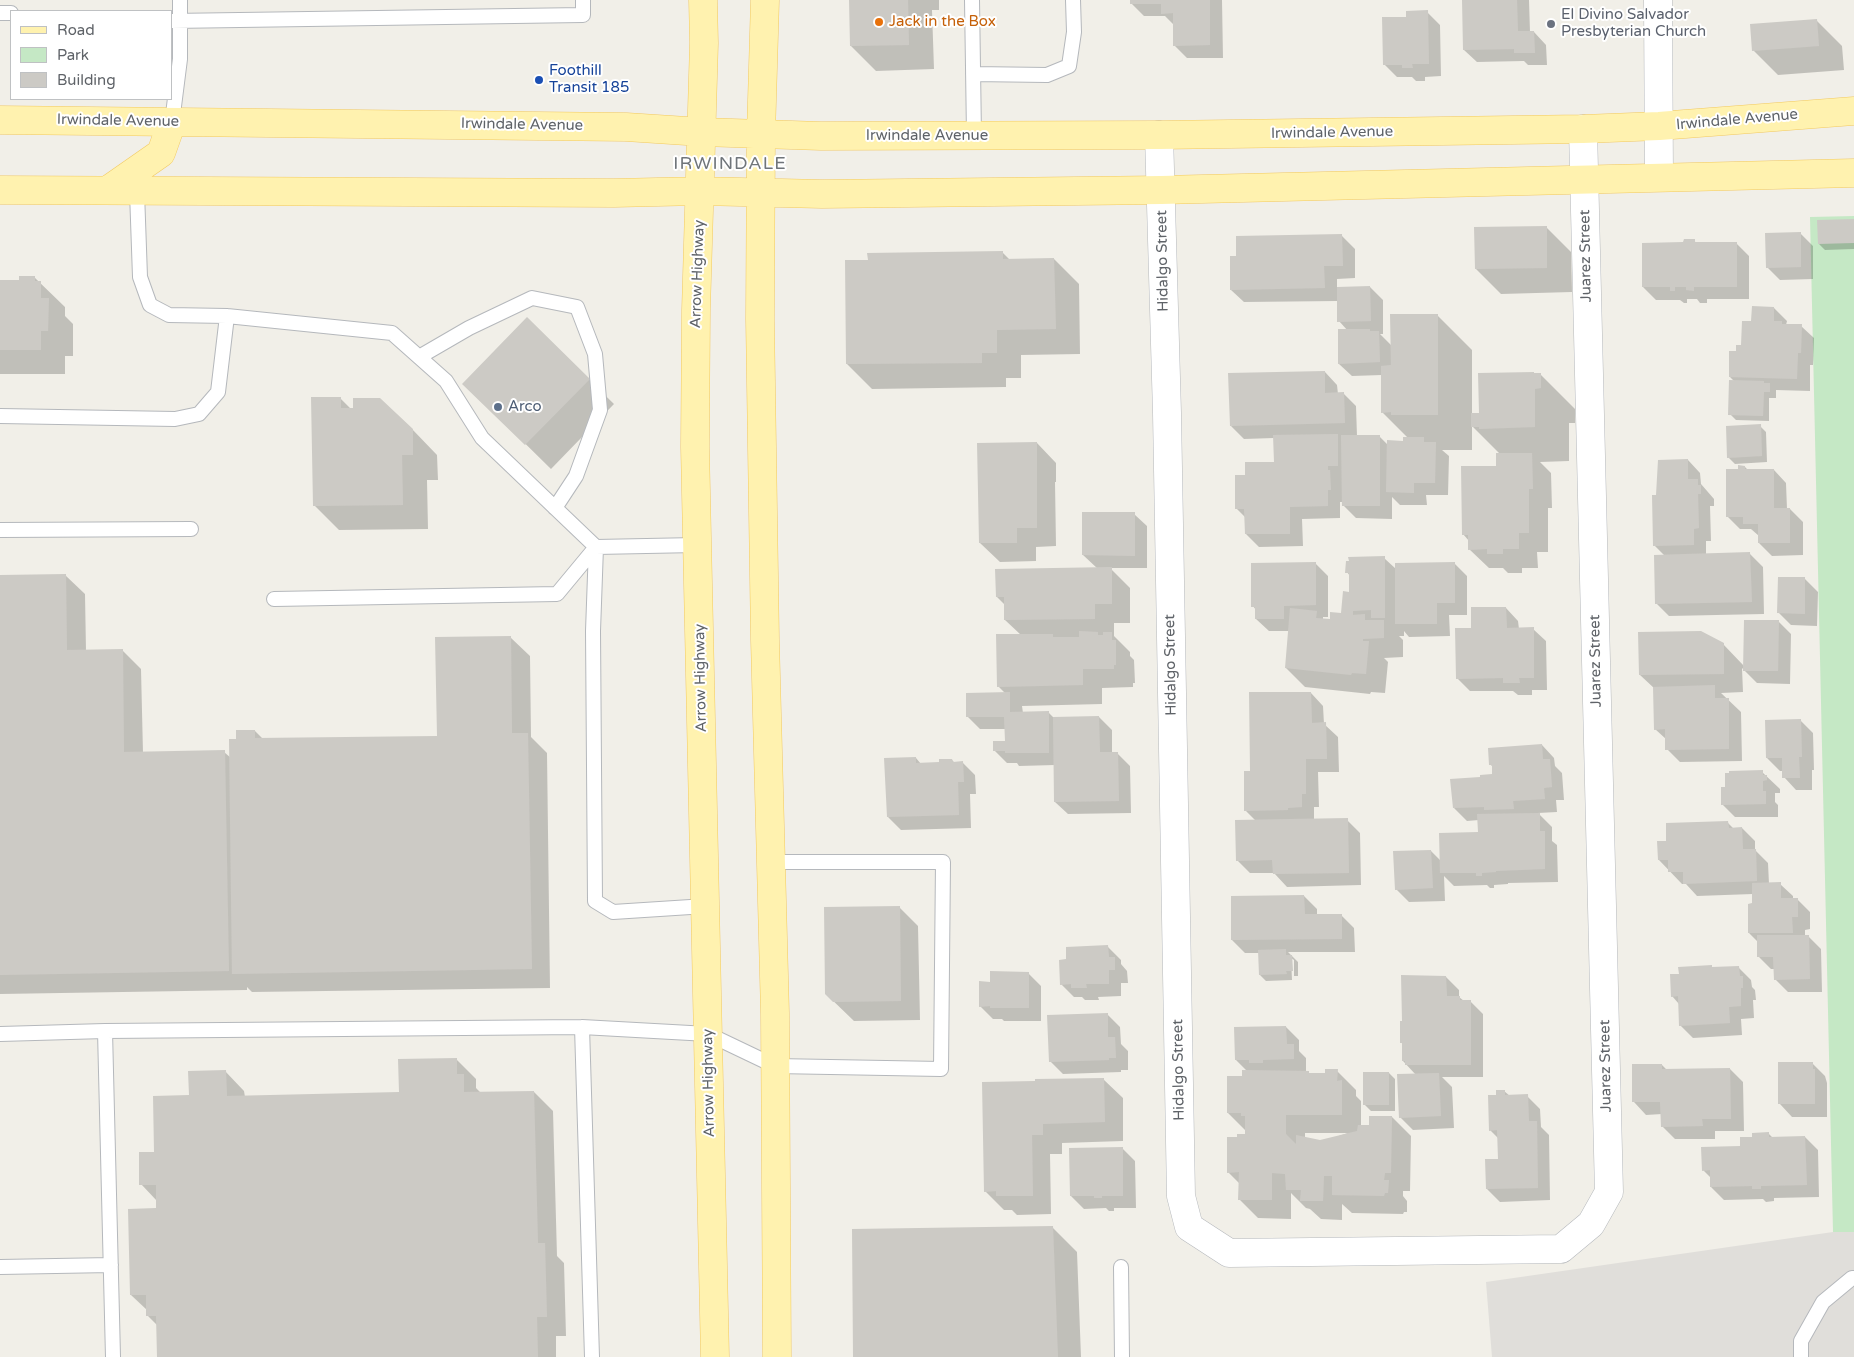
<!DOCTYPE html>
<style>
body{margin:0}
#map{position:relative;width:1854px;height:1357px;overflow:hidden;background:#f1efe8;font-family:"Varela Round",sans-serif}
canvas{display:block}
.legend{position:absolute;left:10px;top:10px;width:162px;height:90px;box-sizing:border-box;background:#fff;border:1px solid #bfc1c3;margin:0;padding:6px 9px;list-style:none;font-size:15px;color:#5f6368}
.legend li{display:flex;align-items:center;gap:10px;height:25px}
.legend b{width:25px;border:1px solid #bfc1c3}
</style>
<div id="map">
<canvas width="1854" height="1357"></canvas>
<ul class="legend">
<li><b style="height:6px;background:#fff2af"></b>Road</li>
<li><b style="height:14px;background:#c5e8c5"></b>Park</li>
<li><b style="height:14px;background:#cccac5"></b>Building</li>
</ul>
</div>
<script>
const ctx = document.querySelector('canvas').getContext('2d');
ctx.lineJoin = 'round';
function fill(path, color) { ctx.fillStyle = color; ctx.fill(path, 'evenodd'); }
const toPath = rows => new Path2D(rows.map(r => 'M' + r).join(''));
function strokePath(path, color, width, dash) { ctx.strokeStyle = color; ctx.lineWidth = width; ctx.lineCap = dash ? 'butt' : 'round'; ctx.setLineDash(dash || []); ctx.stroke(path); }
function write(font, color, halo, rows, align = 'center') {
  ctx.font = font + ' "Varela Round",sans-serif'; ctx.lineWidth = 4; ctx.setLineDash([]); ctx.textBaseline = 'middle'; ctx.strokeStyle = halo; ctx.fillStyle = color; for (const [text, x, y, turn = 0] of rows) {
    ctx.save(); ctx.translate(x, y); ctx.rotate((+turn || 0) * Math.PI / 180); ctx.textAlign = isNaN(turn) ? turn : align; if (halo) ctx.strokeText(text, 0, 0); ctx.fillText(text, 0, 0); ctx.restore();
  }
}
fill(toPath([
 [1833,1232,1854,1232,1854,1357,1492,1357,1486,1282]
]), '#e0deda');
fill(toPath([
 [1854,216,1854,1232,1833,1232,1810,217]
]), '#c5e8c5');
fill(toPath([
 [850,0,939,0,939,10,932,10,934,69,876,71,851,46],
 [1131,0,1222,0,1223,58,1187,58,1174,45,1174,25,1165,16,1144,16,1131,3],
 [1463,0,1529,0,1530,32,1534,32,1546,45,1547,65,1528,65,1524,61,1477,62,1464,50],
 [1427,12,1440,25,1441,76,1425,77,1425,81,1416,81,1412,77,1397,77,1384,64,1408,18],
 [1817,21,1842,46,1844,70,1778,75,1753,50],
 [1854,220,1854,249,1825,250,1819,244],
 [1546,227,1571,252,1572,292,1501,294,1476,269],
 [1800,233,1813,246,1813,279,1780,280,1767,267],
 [1342,236,1355,249,1355,278,1337,279,1337,288,1370,287,1383,300,1383,334,1380,334,1392,346,1438,316,1472,350,1472,415,1480,415,1540,374,1575,409,1575,423,1569,423,1569,461,1540,462,1551,473,1552,508,1548,508,1548,552,1537,552,1538,568,1522,568,1522,573,1508,573,1503,568,1489,568,1469,549,1469,541,1463,534,1497,467,1500,454,1472,426,1472,450,1442,450,1449,456,1448,495,1426,495,1427,505,1400,505,1392,497,1392,519,1356,518,1343,505,1343,502,1340,502,1340,518,1302,519,1303,546,1259,547,1246,534,1246,518,1236,508,1246,476,1275,463,1274,438,1244,439,1231,426,1325,372,1337,385,1338,394,1343,393,1356,406,1357,436,1379,436,1388,445,1404,442,1408,438,1382,412,1382,375,1352,376,1339,364,1348,331,1339,321,1338,301,1244,302,1231,290],
 [1694,241,1697,243,1736,243,1749,256,1749,299,1707,299,1707,303,1700,303,1697,299,1687,299,1687,303,1684,303,1680,300,1656,300,1643,287],
 [1002,252,1010,260,1054,259,1079,284,1080,354,1021,355,1021,378,1006,378,1006,387,872,389,847,364],
 [34,277,65,307,65,316,73,324,73,356,65,356,65,374,0,374,0,281,21,281],
 [1774,308,1787,321,1786,325,1801,326,1814,338,1813,365,1810,365,1810,391,1776,390,1776,398,1769,398,1769,421,1736,420,1730,414,1735,382,1730,377,1737,353,1743,346,1753,323],
 [527,319,614,404,551,469,489,408],
 [340,398,351,409,412,429,437,455,438,480,427,480,428,529,339,530,314,505],
 [1760,426,1766,432,1767,462,1735,464,1728,457],
 [1037,443,1056,463,1056,482,1055,482,1056,546,1036,547,1036,561,1000,562,980,543],
 [1688,460,1700,473,1701,484,1714,499,1714,506,1710,506,1711,541,1706,541,1706,555,1750,554,1763,567,1764,614,1669,616,1656,603,1665,556,1654,545,1658,496],
 [1745,467,1748,470,1774,470,1786,483,1787,509,1790,509,1803,522,1803,555,1772,556,1759,543,1759,536,1751,529,1740,529,1727,516,1739,470],
 [1134,514,1147,526,1147,568,1110,568,1130,588,1130,623,1114,623,1114,636,1130,652,1130,656,1134,660,1135,683,1133,683,1133,687,1102,688,1102,704,1022,706,1023,713,1049,713,1054,718,1099,717,1112,730,1112,753,1117,753,1130,766,1131,813,1068,814,1055,802,1055,765,1019,766,1017,763,1007,763,994,750,1006,742,1006,729,980,729,967,716,1005,693,998,686,1021,635,1005,620,1005,605,997,597,1098,569,1083,555],
 [1384,558,1396,569,1454,563,1467,576,1467,615,1449,615,1450,636,1409,637,1404,631,1404,636,1399,636,1403,640,1403,657,1384,658,1388,662,1385,693,1371,692,1370,694,1305,687,1286,668,1289,631,1269,631,1256,619,1256,610,1253,606,1315,563,1328,576,1328,617,1323,617,1323,619,1331,620,1342,614,1350,594,1350,576,1347,572],
 [65,575,85,594,86,651,122,650,141,669,143,753,224,752,231,758,237,740,255,731,263,739,438,737,510,637,530,656,531,737,547,753,550,988,252,992,247,987,247,990,0,994,0,576],
 [1805,579,1818,592,1817,626,1791,625,1778,612],
 [1506,608,1518,621,1519,629,1533,629,1546,641,1547,690,1532,690,1532,695,1518,695,1513,691,1470,691,1457,678,1473,629],
 [1778,621,1791,634,1790,684,1757,683,1742,668,1743,692,1721,693,1741,712,1742,761,1680,762,1667,749,1667,740,1655,729,1655,689,1640,675,1723,644,1744,666],
 [1311,693,1323,706,1324,724,1338,737,1339,772,1318,772,1319,807,1314,807,1314,820,1347,820,1360,833,1361,885,1287,887,1274,873,1250,873,1237,860,1256,821,1246,811,1251,772],
 [1800,720,1813,733,1814,770,1812,770,1812,790,1796,790,1784,777,1784,771,1780,771,1767,758],
 [1542,745,1554,758,1555,766,1562,773,1564,800,1556,800,1557,812,1538,813,1552,827,1552,841,1557,845,1558,882,1508,883,1508,884,1494,885,1494,888,1490,888,1487,885,1454,886,1444,876,1445,901,1409,902,1396,889,1431,851,1441,861,1479,833,1479,820,1467,821,1454,808,1494,775,1493,767,1490,764],
 [916,758,921,764,940,763,952,760,955,763,962,762,975,775,976,794,970,794,971,828,901,830,888,817],
 [1762,772,1780,789,1780,793,1775,793,1775,802,1778,805,1778,817,1735,817,1722,804],
 [1728,823,1734,829,1742,828,1755,841,1755,850,1768,863,1769,884,1780,884,1793,896,1793,899,1797,899,1810,912,1810,929,1805,930,1805,936,1808,936,1821,949,1822,992,1788,992,1775,979,1775,969,1771,969,1759,957,1758,942,1749,933,1753,894,1697,896,1686,884,1682,884,1659,860,1668,842],
 [1304,896,1317,909,1317,915,1341,915,1354,928,1355,952,1288,952,1298,962,1298,976,1294,976,1294,960,1291,958,1292,980,1266,981,1260,975,1259,953,1245,953,1232,940],
 [899,907,918,926,920,1020,854,1021,826,994],
 [1108,947,1121,960,1121,964,1127,971,1128,983,1121,983,1121,996,1098,997,1099,1000,1085,1000,1082,997,1074,997,1061,984],
 [1738,967,1751,980,1752,987,1755,990,1756,1000,1753,1000,1754,1018,1741,1019,1742,1035,1693,1038,1680,1025,1679,1004,1672,996],
 [1028,973,1041,986,1041,1021,1004,1021,1002,1019,993,1019,980,1006,992,983],
 [1446,977,1459,990,1459,997,1464,1001,1470,1001,1483,1014,1483,1077,1442,1077,1452,1087,1454,1128,1413,1130,1400,1117,1416,1075,1403,1061,1403,1045,1401,1042],
 [1107,1014,1120,1027,1121,1044,1128,1051,1128,1070,1121,1070,1121,1072,1063,1074,1050,1061],
 [1286,1027,1299,1040,1299,1051,1306,1058,1306,1072,1310,1074,1326,1074,1337,1071,1356,1090,1356,1096,1361,1101,1361,1126,1371,1126,1392,1117,1411,1136,1410,1191,1403,1191,1403,1196,1407,1201,1407,1212,1404,1212,1403,1214,1352,1213,1342,1204,1342,1220,1321,1219,1310,1209,1306,1208,1291,1193,1291,1219,1258,1218,1239,1199,1240,1184,1228,1172,1238,1138,1246,1135,1246,1131,1228,1113,1243,1077,1248,1072,1236,1060],
 [1305,1133,1348,1133,1320,1142,1305,1138],
 [457,1060,476,1079,476,1088,481,1093,534,1092,553,1111,557,1256,564,1263,566,1336,556,1336,556,1357,158,1357,158,1326,148,1316,148,1311,131,1295,157,1209,157,1201,141,1184,156,1153,190,1096,225,1071,244,1091,245,1097,400,1093],
 [1812,1063,1825,1076,1827,1083,1827,1117,1792,1117,1780,1104],
 [1662,1065,1667,1070,1730,1069,1743,1082,1744,1131,1715,1131,1715,1139,1675,1139,1662,1126,1662,1114,1646,1115,1634,1102],
 [1389,1073,1395,1079,1395,1111,1371,1111,1364,1104],
 [1103,1079,1123,1098,1123,1141,1062,1143,1062,1154,1050,1154,1051,1214,1017,1215,1012,1210,1004,1210,985,1191,1036,1083],
 [1504,1091,1510,1096,1527,1096,1540,1109,1541,1127,1549,1135,1550,1200,1500,1202,1487,1189,1499,1160,1499,1139,1490,1130,1497,1096],
 [1768,1133,1773,1138,1805,1137,1818,1150,1819,1197,1774,1198,1774,1201,1766,1202,1763,1199,1724,1200,1711,1187,1711,1178,1703,1170,1742,1147,1753,1138],
 [1122,1148,1135,1161,1136,1208,1114,1208,1114,1211,1109,1211,1106,1208,1084,1209,1071,1196],
 [1052,1227,1077,1252,1081,1357,854,1357]
]), '#0003');
fill(toPath([
 [849,0,908,0,909,45,850,46],
 [1130,0,1210,0,1210,45,1173,46,1173,13,1161,14,1161,4,1130,4],
 [1462,0,1517,0,1518,31,1534,31,1535,53,1514,53,1514,49,1463,50],
 [1428,10,1429,64,1412,64,1413,68,1402,68,1402,65,1383,65,1382,17,1406,17,1406,11],
 [1817,19,1819,46,1752,51,1750,24],
 [1854,219,1854,243,1818,244,1817,220],
 [1547,226,1547,268,1475,269,1474,227],
 [1801,232,1801,267,1766,268,1765,233],
 [1342,234,1343,266,1324,266,1325,288,1230,290,1230,256,1236,256,1236,236],
 [1684,239,1695,239,1695,242,1737,242,1737,287,1694,287,1694,291,1686,290,1686,287,1675,287,1675,291,1670,291,1670,287,1642,287,1642,243,1683,242],
 [1003,251,1003,259,1054,258,1056,329,997,330,997,353,982,353,982,363,846,364,845,260,868,260,867,253],
 [19,276,35,276,35,281,41,281,41,298,49,298,48,331,41,331,41,350,0,350,0,280,19,280],
 [1370,286,1371,321,1337,322,1337,287],
 [1752,306,1774,307,1774,321,1782,321,1782,324,1802,324,1801,353,1798,353,1797,379,1729,377,1729,351,1736,351,1736,345,1741,345,1742,321,1751,321],
 [1390,314,1438,314,1438,415,1391,415,1391,412,1381,413,1381,366,1391,365],
 [527,317,590,379,525,445,462,384],
 [1338,329,1370,329,1370,331,1379,331,1380,362,1338,364],
 [1325,371,1325,393,1344,392,1345,423,1230,426,1228,373],
 [1534,372,1534,373,1541,373,1541,388,1535,389,1535,427,1479,429,1479,427,1471,427,1471,413,1479,413,1478,373],
 [1729,380,1764,381,1764,383,1770,383,1770,392,1764,392,1763,416,1728,415],
 [311,397,341,397,341,408,353,408,353,398,380,398,413,429,413,455,402,455,403,505,313,506],
 [1761,424,1762,456,1727,458,1726,426],
 [1338,434,1338,466,1328,466,1328,470,1330,470,1331,490,1328,490,1328,506,1290,507,1290,534,1245,534,1244,509,1235,509,1235,475,1245,475,1245,462,1274,462,1273,435],
 [1341,435,1380,435,1380,506,1342,506],
 [1403,437,1424,437,1424,442,1436,442,1435,483,1414,483,1414,493,1386,492,1387,440,1403,441],
 [1037,442,1037,528,1017,528,1017,543,979,543,977,443],
 [1496,453,1532,453,1533,489,1529,489,1529,533,1519,533,1519,549,1503,549,1503,554,1487,554,1487,549,1468,550,1468,535,1462,535,1461,466,1496,466],
 [1688,459,1688,479,1698,479,1698,485,1701,485,1701,494,1698,494,1699,528,1694,529,1694,545,1653,546,1652,495,1656,495,1658,460],
 [1738,465,1745,466,1745,469,1774,469,1774,508,1790,508,1790,543,1758,543,1758,524,1743,524,1743,517,1726,517,1726,469,1738,469],
 [1082,512,1135,512,1135,556,1082,555],
 [1750,552,1752,602,1655,604,1654,555],
 [1385,556,1385,618,1371,618,1371,610,1353,611,1353,615,1365,614,1365,620,1384,620,1384,638,1363,639,1363,641,1369,641,1366,674,1352,673,1351,675,1285,668,1290,608,1317,611,1316,618,1330,619,1330,612,1341,613,1343,591,1349,592,1349,573,1345,573,1346,561,1349,561,1348,557],
 [1316,562,1316,605,1284,606,1284,619,1255,619,1255,607,1251,607,1251,563],
 [1455,562,1455,603,1437,603,1437,624,1395,624,1395,563],
 [1112,567,1112,604,1095,604,1095,619,1004,620,1004,597,996,597,995,569],
 [66,574,67,650,123,649,124,752,225,750,229,971,0,975,0,575],
 [1778,577,1805,577,1805,614,1777,613],
 [1471,607,1506,607,1507,628,1534,627,1534,678,1519,678,1520,683,1503,683,1503,678,1456,679,1455,628,1471,628],
 [1744,620,1779,620,1778,671,1743,671],
 [1079,631,1098,632,1098,635,1103,635,1103,632,1112,632,1112,640,1116,640,1116,665,1114,665,1114,669,1083,669,1083,685,997,687,996,634,1053,634,1053,637,1079,637],
 [1701,631,1724,643,1724,674,1639,675,1638,632],
 [511,636,512,733,528,733,532,969,232,974,229,739,236,739,236,730,255,730,255,738,437,736,435,637],
 [1715,685,1715,698,1729,698,1729,749,1665,750,1665,729,1654,730,1653,687],
 [1010,692,1010,712,1049,711,1049,753,1005,753,1005,751,993,751,993,741,1005,741,1004,717,966,717,966,693],
 [1249,692,1311,692,1312,723,1326,722,1327,759,1306,759,1306,794,1302,794,1302,807,1288,808,1288,810,1244,811,1244,771,1250,771],
 [1099,716,1100,752,1118,752,1119,801,1054,802,1053,717],
 [1801,719,1802,757,1799,757,1800,778,1782,778,1782,758,1766,758,1765,720],
 [1542,744,1543,759,1550,759,1552,787,1544,788,1545,799,1513,801,1514,809,1484,810,1484,807,1453,808,1450,779,1480,777,1480,775,1492,774,1492,765,1489,765,1488,748],
 [916,757,916,763,939,762,939,759,952,759,953,762,963,761,964,782,958,782,959,815,887,817,884,758],
 [1763,770,1763,775,1767,775,1767,780,1763,781,1763,791,1766,791,1766,804,1721,805,1721,787,1725,787,1725,773,1729,773,1729,771],
 [1540,813,1540,831,1545,831,1545,869,1496,871,1496,872,1482,873,1482,876,1476,876,1476,873,1440,873,1439,833,1478,832,1477,814],
 [1348,818,1349,873,1273,874,1272,860,1236,861,1235,820],
 [1728,821,1729,828,1742,827,1743,849,1756,849,1757,881,1683,884,1683,872,1668,872,1668,860,1658,860,1657,841,1666,841,1666,823],
 [1431,850,1433,888,1395,890,1393,851],
 [1781,882,1781,898,1798,898,1798,917,1792,917,1793,933,1748,933,1748,904,1752,903,1752,883],
 [1304,895,1305,914,1342,914,1342,939,1231,940,1231,896],
 [900,906,901,1001,833,1002,825,994,824,907],
 [1757,935,1809,935,1810,979,1774,980,1773,957,1757,957],
 [1108,945,1109,957,1115,957,1115,970,1109,970,1109,984,1086,984,1087,988,1071,988,1071,984,1060,985,1059,960,1066,959,1066,947],
 [1286,949,1286,955,1292,955,1293,971,1286,971,1287,974,1259,975,1258,950],
 [1712,965,1712,967,1739,966,1740,976,1743,976,1743,988,1741,988,1741,1006,1729,1007,1730,1023,1679,1026,1678,996,1671,997,1670,974,1679,974,1678,967],
 [990,971,1029,972,1029,1008,990,1008,990,1006,979,1007,979,981,990,982],
 [1401,975,1446,976,1447,996,1460,996,1460,1000,1471,1000,1471,1065,1405,1065,1405,1061,1402,1061,1402,1043,1400,1043,1400,1021,1402,1021],
 [1108,1013,1108,1037,1115,1037,1116,1058,1109,1058,1109,1060,1049,1062,1047,1015],
 [1286,1026,1287,1044,1294,1044,1294,1059,1263,1060,1263,1063,1249,1063,1249,1060,1235,1060,1234,1027],
 [457,1058,457,1074,464,1074,464,1092,534,1091,538,1243,545,1243,547,1317,537,1317,538,1357,157,1357,156,1316,146,1316,146,1295,130,1295,128,1209,156,1208,156,1185,139,1185,139,1152,154,1152,153,1096,189,1095,188,1071,226,1070,227,1096,399,1092,398,1059],
 [1778,1062,1813,1062,1813,1069,1815,1069,1815,1104,1778,1104],
 [1632,1064,1662,1064,1662,1069,1730,1068,1731,1119,1702,1119,1703,1126,1661,1127,1660,1102,1632,1102],
 [1325,1069,1338,1069,1337,1081,1342,1080,1342,1115,1286,1115,1286,1134,1296,1144,1296,1135,1320,1140,1357,1131,1358,1125,1369,1125,1369,1116,1392,1116,1391,1173,1385,1173,1384,1180,1389,1180,1388,1193,1385,1193,1384,1196,1332,1195,1332,1176,1324,1176,1323,1201,1300,1201,1301,1190,1286,1190,1285,1174,1272,1173,1272,1200,1238,1200,1239,1172,1227,1173,1227,1137,1237,1137,1237,1134,1245,1134,1245,1116,1241,1116,1241,1113,1227,1113,1227,1076,1242,1076,1242,1070,1309,1071,1309,1073,1325,1073],
 [1363,1072,1389,1072,1389,1105,1363,1105],
 [1439,1073,1441,1116,1399,1118,1397,1074],
 [1104,1078,1105,1122,1043,1124,1043,1135,1032,1135,1033,1196,996,1196,996,1191,984,1192,982,1082,1035,1081,1035,1079],
 [1496,1090,1505,1090,1505,1095,1528,1094,1529,1121,1537,1121,1538,1188,1486,1189,1485,1159,1498,1159,1497,1130,1489,1131,1488,1095,1496,1095],
 [1769,1132,1769,1137,1805,1136,1807,1185,1761,1186,1761,1189,1752,1189,1752,1186,1710,1187,1710,1170,1702,1171,1701,1147,1740,1146,1740,1137,1752,1137,1752,1133],
 [1123,1147,1123,1196,1102,1196,1102,1198,1094,1198,1094,1196,1070,1196,1069,1148],
 [1053,1226,1058,1357,853,1357,852,1229]
]), '#cccac5');
const service = toPath([
 [972,0,974,135],
 [0,13,11,13],
 [171,21,583,15,583,0],
 [973,74,1047,75,1069,66,1074,32,1073,0],
 [172,122,180,59,180,0],
 [137,192,140,277,150,305,169,315,227,316,392,333,446,381,482,438,596,547,593,631,595,901,613,912,706,906],
 [419,357,469,328,532,298,577,307,595,354,600,410,576,476,555,508],
 [0,416,175,419,199,414,218,392,227,316],
 [0,530,191,529],
 [274,599,557,594,596,547,697,545],
 [582,1027,592,1357],
 [105,1031,582,1027,708,1034,775,1066,941,1069,943,862,770,862],
 [0,1034,105,1031,113,1357],
 [0,1267,111,1265],
 [1121,1267,1122,1357],
 [1801,1357,1801,1341,1823,1302,1852,1278,1854,1278]
]);
const minor = toPath([
 [1658,0,1659,177],
 [1159,135,1167,413,1181,1196,1189,1227,1229,1253,1561,1249,1591,1224,1609,1192,1583,129]
]);
const primary = toPath([
 [703,0,704,43,696,310,695,447,715,1357],
 [765,0,761,134,760,319,765,640,775,1013,777,1357],
 [0,120,626,127,702,132,821,136,1159,135,1583,129,1659,126,1854,111],
 [0,190,614,193,700,191,822,194,1161,190,1854,173],
 [108,190,161,153,172,122]
]);
strokePath(service, '#b5b8bc', 16);
strokePath(minor, '#b5b8bc', 29);
strokePath(primary, '#f2c960', 29);
strokePath(service, '#fff', 14);
strokePath(minor, '#fff', 28);
strokePath(primary, '#fff2af', 28);
for (const [x, y, r, color] of [
 [879,22,5,"#e8710a"],
 [1551,24,5,"#6b7280"],
 [539,80,5,"#1a4fb4"],
 [498,407,5,"#5c6f8a"]
]) { const dot = new Path2D(); dot.arc(x, y, r, 0, 2 * Math.PI); ctx.fillStyle = color; ctx.fill(dot); strokePath(dot, '#fff', 2); }
write('15px', '#5b616d', '#fff', [
 ["El Divino Salvador",1561,15],
 ["Presbyterian Church",1561,32]
], 'left');
write('15px', '#c56008', '#fff', [
 ["Jack in the Box",889,22]
], 'left');
write('15px', '#164399', '#fff', [
 ["Foothill",549,71],
 ["Transit 185",549,88]
], 'left');
write('15px', '#5f6368', '#fff', [
 ["Irwindale Avenue",1737,120,-5],
 ["Irwindale Avenue",118,121,1],
 ["Irwindale Avenue",522,125,1],
 ["Irwindale Avenue",1332,133,-1],
 ["Irwindale Avenue",927,136],
 ["Juarez Street",1586,256,-91],
 ["Hidalgo Street",1163,261,-91],
 ["Arrow Highway",698,274,-88],
 ["Juarez Street",1596,661,-91],
 ["Hidalgo Street",1171,665,-91],
 ["Arrow Highway",701,678,-91],
 ["Juarez Street",1606,1066,-91],
 ["Hidalgo Street",1179,1070,-91],
 ["Arrow Highway",709,1083,-91]
]);
write('15px', '#4e5e75', '#fff', [
 ["Arco",508,407]
], 'left');
ctx.letterSpacing = '1px';
write('18px', '#70757a', '#fff', [
 ["IRWINDALE",730,164]
]);
ctx.letterSpacing = '0px';
</script>
